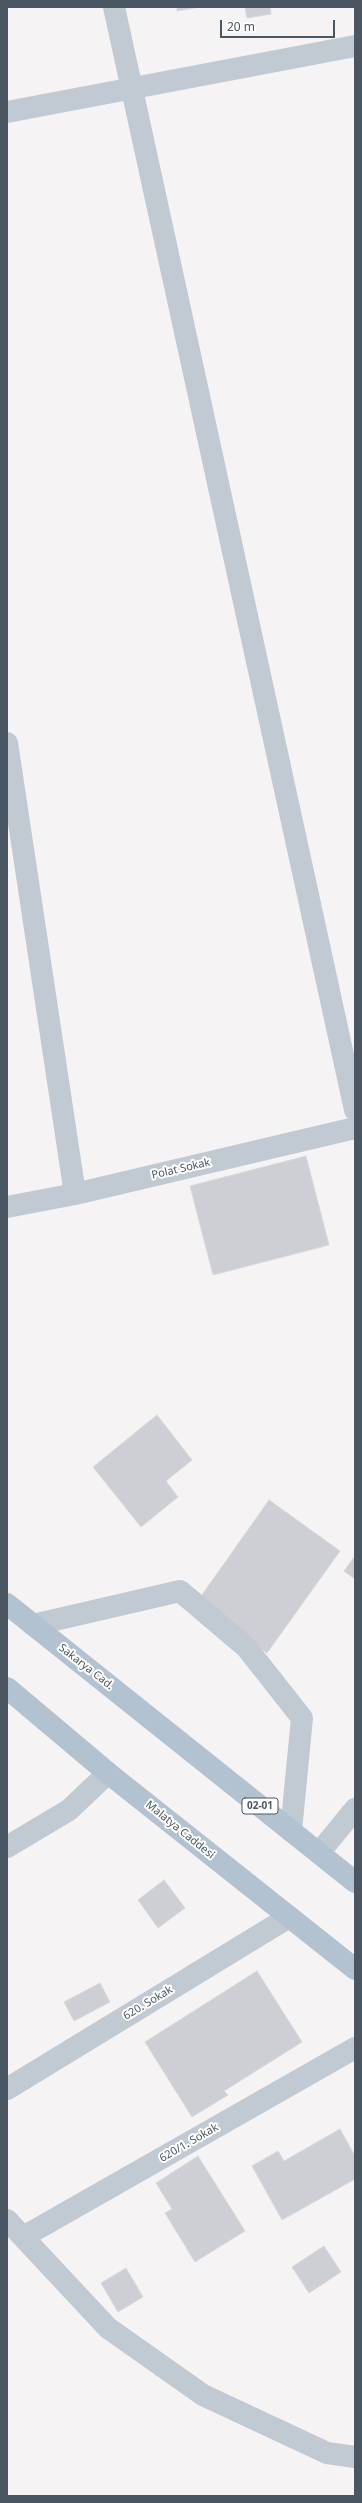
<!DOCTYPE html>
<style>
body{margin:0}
#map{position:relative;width:362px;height:2503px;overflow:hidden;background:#f5f3f3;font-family:"Noto Sans",sans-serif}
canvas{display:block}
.frame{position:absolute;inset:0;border:8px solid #4a5661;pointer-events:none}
.scale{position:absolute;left:220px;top:20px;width:115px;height:18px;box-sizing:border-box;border:2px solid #4a5661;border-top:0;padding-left:5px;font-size:12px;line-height:14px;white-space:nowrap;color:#4a5661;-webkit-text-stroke:3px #fff;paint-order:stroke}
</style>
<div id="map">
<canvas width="362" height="2503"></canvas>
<div class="frame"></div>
<div class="scale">20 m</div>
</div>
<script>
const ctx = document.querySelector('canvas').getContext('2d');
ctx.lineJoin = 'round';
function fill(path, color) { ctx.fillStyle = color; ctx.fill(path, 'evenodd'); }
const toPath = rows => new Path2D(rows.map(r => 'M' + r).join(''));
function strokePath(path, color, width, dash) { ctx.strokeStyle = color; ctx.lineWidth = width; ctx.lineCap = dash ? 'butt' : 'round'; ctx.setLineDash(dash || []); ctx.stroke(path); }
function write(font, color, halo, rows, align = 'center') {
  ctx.font = font + ' "Noto Sans",sans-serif'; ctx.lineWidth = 4; ctx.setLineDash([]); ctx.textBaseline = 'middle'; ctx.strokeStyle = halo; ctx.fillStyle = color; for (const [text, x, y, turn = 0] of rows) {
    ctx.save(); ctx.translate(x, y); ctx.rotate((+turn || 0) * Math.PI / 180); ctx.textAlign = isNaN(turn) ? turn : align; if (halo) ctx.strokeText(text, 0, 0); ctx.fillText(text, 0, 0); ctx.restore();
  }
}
const building = toPath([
 [177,7,200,7,177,11,177,7],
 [245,7,270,7,271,14,247,18,245,7],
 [306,1156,329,1245,213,1275,190,1186,306,1156],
 [157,1415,192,1460,166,1481,178,1497,141,1527,93,1467,157,1415],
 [269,1500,340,1551,267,1653,197,1602,269,1500],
 [355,1556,355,1579,344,1571,355,1556],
 [164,1880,185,1908,158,1928,138,1900,164,1880],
 [257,1971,302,2042,224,2091,228,2095,192,2117,145,2042,257,1971],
 [100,1983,110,2002,74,2021,64,2002,100,1983],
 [340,2129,355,2156,355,2179,282,2220,252,2166,278,2151,284,2161,340,2129],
 [198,2156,245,2231,195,2262,165,2213,172,2209,156,2183,198,2156],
 [324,2246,341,2272,309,2293,292,2267,324,2246],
 [126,2268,143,2297,118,2312,101,2283,126,2268]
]);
fill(building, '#cdcfd5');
strokePath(building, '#d7d9de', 1);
strokePath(toPath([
 [114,7,355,1110],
 [7,112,355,46],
 [7,743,75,1194],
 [7,1207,75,1194,355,1128],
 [33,1625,180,1591,246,1647,302,1718,291,1831],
 [7,1847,69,1810,108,1773],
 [319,1853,355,1809],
 [7,2089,289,1917],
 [7,2220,108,2328,203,2395,327,2453,355,2457],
 [23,2237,355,2048]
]), '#c1cad2', 22);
strokePath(toPath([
 [7,1604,355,1882],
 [7,1688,108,1773,355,1969]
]), '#b3c2d1', 22);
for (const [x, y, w] of [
 [260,1806,36]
]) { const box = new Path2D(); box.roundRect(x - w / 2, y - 8, w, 16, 3); ctx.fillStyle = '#fff'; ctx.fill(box); strokePath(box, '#4a5661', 1); }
write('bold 10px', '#4a5661', null, [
 ["02-01",260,1806]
]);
write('11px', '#4a5661', '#fff', [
 ["Polat Sokak",181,1169,-13],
 ["Sakarya Cad.",86,1667,38],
 ["Malatya Caddesi",180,1830,39],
 ["620. Sokak",148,2003,-31],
 ["620/1. Sokak",189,2143,-30]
]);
</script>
